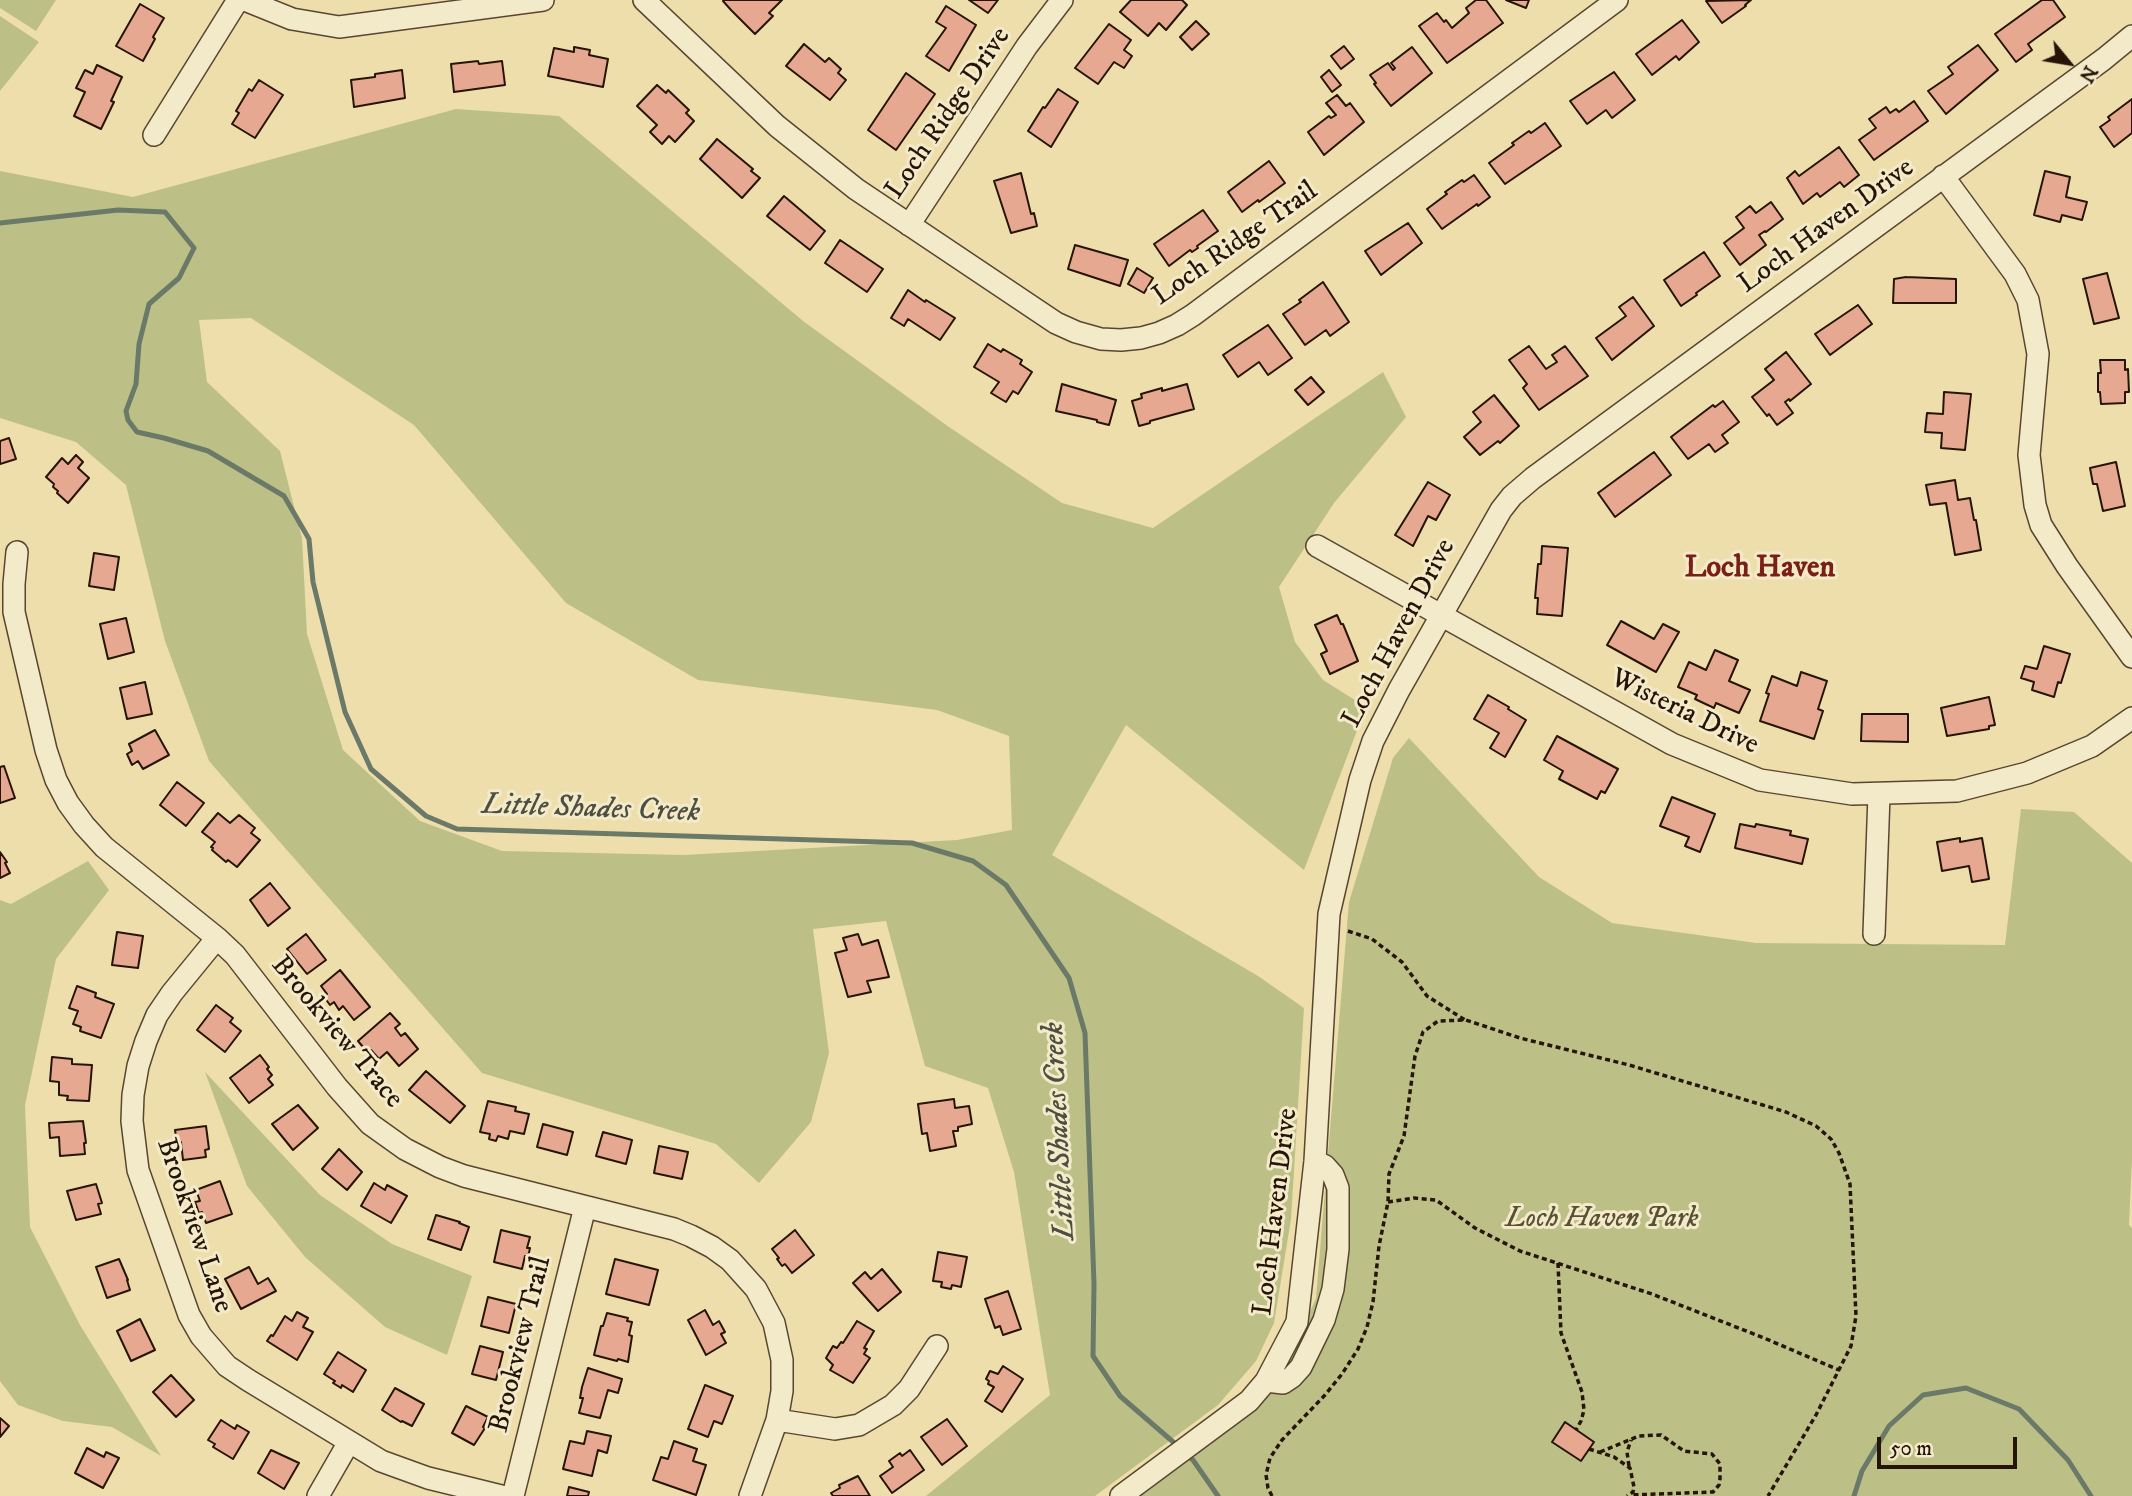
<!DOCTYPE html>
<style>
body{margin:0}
#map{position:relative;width:2132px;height:1496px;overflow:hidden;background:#eddeac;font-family:"IM FELL DW Pica",serif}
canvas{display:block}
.north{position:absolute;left:2034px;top:28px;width:70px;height:70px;-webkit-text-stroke:5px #f3eac9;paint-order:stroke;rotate:120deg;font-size:19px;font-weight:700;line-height:28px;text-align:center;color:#261507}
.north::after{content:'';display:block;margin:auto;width:24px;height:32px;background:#261507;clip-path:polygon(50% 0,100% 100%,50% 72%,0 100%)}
.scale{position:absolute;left:1877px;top:1437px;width:140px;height:32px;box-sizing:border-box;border:4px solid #261507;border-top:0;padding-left:9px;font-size:21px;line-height:24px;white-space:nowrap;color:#261507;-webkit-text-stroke:5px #f3eac9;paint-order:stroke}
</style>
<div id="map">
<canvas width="2132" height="1496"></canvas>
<div class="north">N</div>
<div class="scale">50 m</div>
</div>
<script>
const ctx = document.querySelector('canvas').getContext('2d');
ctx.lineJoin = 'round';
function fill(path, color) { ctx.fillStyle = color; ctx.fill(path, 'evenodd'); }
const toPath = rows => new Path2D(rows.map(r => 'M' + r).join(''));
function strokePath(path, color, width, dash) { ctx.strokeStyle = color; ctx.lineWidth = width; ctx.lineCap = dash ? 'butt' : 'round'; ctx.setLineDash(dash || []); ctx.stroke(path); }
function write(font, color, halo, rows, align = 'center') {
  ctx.font = font + ' "IM FELL DW Pica",serif'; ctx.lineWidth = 6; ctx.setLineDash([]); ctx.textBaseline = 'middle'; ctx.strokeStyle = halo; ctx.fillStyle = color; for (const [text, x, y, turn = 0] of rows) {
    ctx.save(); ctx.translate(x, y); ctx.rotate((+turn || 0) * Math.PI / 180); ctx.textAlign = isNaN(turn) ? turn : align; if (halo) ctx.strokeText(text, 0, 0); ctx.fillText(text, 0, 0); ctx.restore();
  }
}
fill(toPath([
 [0,0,56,0,36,31,0,8],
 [0,16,39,42,0,91],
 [456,109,559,116,803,321,949,427,1062,503,1153,528,1383,372,1406,417,1334,503,1279,587,1295,642,1323,680,1366,707,1304,870,1126,725,1052,855,1258,976,1304,1008,1291,1219,1274,1323,1256,1361,1218,1405,1095,1496,926,1496,1050,1395,1014,1172,988,1088,925,1066,886,921,813,929,829,1053,811,1122,759,1183,716,1144,482,1073,209,761,165,641,126,485,76,442,0,418,0,171,133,197],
 [251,318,414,425,566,603,698,680,937,710,1009,736,1012,830,957,840,684,855,502,851,420,821,343,750,307,634,302,538,280,451,207,382,199,320],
 [1409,738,1539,877,1612,923,1756,943,2005,945,2021,809,2074,812,2132,863,2132,1160,2129,1225,2132,1228,2132,1496,1140,1496,1230,1428,1296,1345,1316,1298,1349,902,1393,758],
 [88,861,109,890,56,959,25,1105,30,1227,80,1325,161,1456,112,1427,63,1421,18,1405,0,1381,0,900,11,904],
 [205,1072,320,1195,392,1244,472,1276,447,1355,385,1327,305,1257,247,1186]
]), '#bcc087');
strokePath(toPath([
 [0,223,118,210,165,212,194,248,179,278,149,304,139,344,136,384,126,411,128,420,137,432,164,438,208,451,284,496,309,539,313,582,345,712,371,769,426,816,457,829,912,843,973,861,1006,885,1069,978,1085,1033,1094,1284,1093,1356,1120,1396,1179,1447],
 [1186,1454,1193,1460,1218,1496],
 [1854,1496,1862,1471,1889,1426,1923,1395,1966,1388,2019,1409,2068,1460,2091,1496]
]), '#6b7968', 5);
const building = toPath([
 [724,0,782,0,769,13,773,16,755,34,731,10,723,1,724,0],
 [969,0,998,0,988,13,969,0],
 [1131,0,1182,0,1187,5,1166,30,1159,23,1148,36,1120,12,1131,0],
 [1476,0,1486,0,1503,23,1447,63,1419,26,1437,13,1444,22,1446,20,1452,28,1469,13,1466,8,1476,0],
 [1506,0,1529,0,1526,8,1506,0],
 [1751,0,1745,5,1746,6,1722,23,1706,1,1751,0],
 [2042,0,2053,0,2065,17,2028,44,2032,50,2016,62,1995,34,2042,0],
 [140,4,164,18,153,37,155,39,143,61,116,46,140,4],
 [946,6,976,25,949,71,926,56,946,28,936,22,946,6],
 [1682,20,1699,42,1679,60,1676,56,1652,75,1636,54,1682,20],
 [1196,21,1209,34,1192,50,1180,37,1196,21],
 [1109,24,1131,40,1124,50,1132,56,1124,68,1114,62,1098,84,1075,68,1109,24],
 [804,44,825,62,829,58,841,69,838,73,846,80,830,100,786,66,804,44],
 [1978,45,1998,70,1946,114,1928,91,1953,74,1948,67,1978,45],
 [1344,46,1354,59,1341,69,1331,56,1344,46],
 [574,47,590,50,589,55,608,59,603,87,548,76,554,48,574,52,574,47],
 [1412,47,1432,73,1391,106,1374,84,1376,83,1370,75,1388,63,1393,70,1395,68,1391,63,1412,47],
 [478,61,479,64,502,61,505,85,454,92,451,64,478,61],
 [97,65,122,77,111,101,114,102,101,129,74,116,85,92,76,88,85,70,93,74,97,65],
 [402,70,405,98,354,107,351,80,375,77,375,74,402,70],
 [1329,70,1341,85,1332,92,1321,77,1329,70],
 [1614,72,1635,100,1612,118,1606,110,1587,124,1570,101,1614,72],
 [906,73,935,94,896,150,868,130,906,73],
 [259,80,283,95,255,138,232,124,239,113,236,111,249,89,252,91,259,80],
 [657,85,666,93,668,90,689,110,686,113,694,121,675,142,669,136,662,144,650,132,657,125,637,106,657,85],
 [1058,89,1078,102,1051,147,1028,131,1043,107,1045,108,1058,89],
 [1337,95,1346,106,1350,103,1364,122,1324,155,1308,132,1329,116,1331,118,1336,115,1326,103,1337,95],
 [2132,99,2132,133,2114,147,2100,127,2110,120,2108,117,2132,99],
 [1914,101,1928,121,1874,160,1859,140,1876,128,1869,119,1886,107,1890,113,1896,109,1899,112,1914,101],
 [1545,123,1561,146,1505,184,1489,163,1514,145,1512,143,1529,131,1531,133,1545,123],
 [717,139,753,169,751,171,760,178,742,198,700,159,717,139],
 [1839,147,1859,175,1844,187,1840,182,1820,197,1817,193,1803,204,1787,178,1795,171,1799,176,1839,147],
 [1269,161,1285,183,1259,202,1258,200,1242,212,1228,192,1269,161],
 [2045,171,2070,177,2066,197,2087,202,2082,220,2062,215,2060,222,2034,215,2045,171],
 [1021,173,1031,214,1034,213,1037,226,1011,233,994,181,1021,173],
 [1474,175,1490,197,1478,206,1477,204,1442,229,1427,209,1447,194,1445,192,1462,180,1464,182,1474,175],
 [784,196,825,231,810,250,767,216,784,196],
 [1771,202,1783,219,1766,232,1765,231,1759,235,1766,245,1740,265,1724,243,1744,228,1736,217,1750,206,1756,213,1771,202],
 [1203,210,1218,231,1197,246,1198,248,1192,252,1190,250,1169,266,1154,244,1203,210],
 [1408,223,1422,243,1381,275,1365,251,1408,223],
 [840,240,883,269,867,292,825,263,840,240],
 [1075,245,1128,260,1120,286,1068,269,1075,245],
 [1704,252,1720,276,1696,293,1697,295,1681,306,1664,280,1704,252],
 [1137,268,1153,278,1144,293,1128,284,1137,268],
 [2107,273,2119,318,2094,324,2083,279,2107,273],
 [1906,277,1956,279,1956,303,1893,303,1894,279,1906,277],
 [1323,282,1349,322,1330,336,1326,330,1305,345,1283,314,1301,302,1299,300,1323,282],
 [908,290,925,302,926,300,955,318,940,340,908,319,904,326,891,318,908,290],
 [1633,297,1654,326,1612,360,1596,338,1626,316,1619,307,1633,297],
 [1858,305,1872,324,1830,355,1815,334,1858,305],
 [1268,325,1292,358,1268,375,1259,362,1238,377,1223,355,1268,325],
 [988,344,1001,352,1003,349,1022,360,1020,364,1032,372,1018,394,1013,391,1006,402,991,393,999,382,974,367,988,344],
 [1529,346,1546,369,1557,362,1552,355,1565,346,1588,376,1539,410,1523,388,1527,384,1509,360,1529,346],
 [1786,352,1811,384,1790,401,1789,399,1785,402,1793,413,1777,425,1769,414,1767,416,1752,397,1774,380,1765,369,1786,352],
 [2100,360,2125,360,2125,370,2128,369,2129,392,2125,392,2125,403,2101,404,2100,392,2098,392,2098,373,2101,373,2100,360],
 [1311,377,1324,392,1308,405,1295,390,1311,377],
 [1062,384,1116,400,1109,425,1097,422,1097,420,1056,411,1062,384],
 [1187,384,1194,409,1150,421,1150,423,1139,426,1132,401,1142,398,1141,394,1162,388,1162,391,1187,384],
 [1944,392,1971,394,1965,450,1941,448,1942,433,1925,432,1927,413,1943,414,1944,392],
 [1494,395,1519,426,1500,443,1498,441,1480,455,1464,437,1481,422,1473,412,1494,395],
 [1723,401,1739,422,1722,435,1728,443,1715,452,1709,444,1688,459,1671,437,1713,405,1715,407,1723,401],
 [9,438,16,459,0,464,0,441,9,438],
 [1654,452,1671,475,1615,517,1598,493,1654,452],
 [76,455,83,462,78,468,89,478,68,503,57,493,58,491,53,487,54,484,46,477,62,458,68,464,76,455],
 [2116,462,2125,506,2103,511,2097,484,2093,484,2090,468,2116,462],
 [1955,480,1958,500,1970,498,1974,520,1976,520,1981,550,1955,555,1946,503,1930,505,1926,485,1955,480],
 [1428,482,1450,495,1436,520,1428,516,1413,546,1395,535,1428,482],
 [1542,546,1568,548,1562,616,1537,614,1538,598,1535,598,1538,564,1541,564,1542,546],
 [94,553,119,557,114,590,89,586,94,553],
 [1337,615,1341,624,1343,624,1358,661,1330,674,1321,654,1327,651,1315,625,1337,615],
 [126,618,134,652,108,659,100,624,126,618],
 [1621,621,1654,639,1663,624,1679,632,1656,672,1607,645,1621,621],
 [2044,646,2070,654,2061,683,2058,682,2054,697,2032,690,2034,682,2021,678,2025,666,2037,669,2044,646],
 [1715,650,1738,660,1729,681,1750,690,1739,713,1716,703,1714,708,1695,699,1697,695,1678,687,1689,662,1706,670,1715,650],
 [1801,672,1827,681,1818,709,1823,711,1814,739,1760,721,1769,694,1766,693,1772,676,1797,686,1801,672],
 [145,682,152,714,127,719,120,688,145,682],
 [1488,695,1509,707,1508,709,1526,720,1505,757,1490,748,1499,733,1474,719,1488,695],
 [1989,697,1995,725,1989,726,1989,729,1947,736,1941,708,1989,697],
 [1862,714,1908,714,1908,742,1861,741,1862,714],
 [155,730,169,755,143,769,138,761,132,765,127,754,132,751,129,744,155,730],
 [1557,736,1618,769,1605,793,1601,791,1597,799,1559,779,1563,771,1544,760,1557,736],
 [4,766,15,798,0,803,0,767,4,766],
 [177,782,204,803,186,826,160,805,177,782],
 [1672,797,1715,814,1700,852,1685,846,1689,837,1660,826,1672,797],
 [218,813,230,823,239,815,255,828,251,833,260,840,237,867,228,860,226,862,212,850,213,848,211,847,215,842,202,832,218,813],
 [1740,824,1755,827,1756,824,1791,831,1790,835,1808,839,1802,864,1735,848,1740,824],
 [1960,838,1960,842,1982,838,1989,879,1972,882,1969,866,1942,871,1937,842,1960,838],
 [0,852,7,862,5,863,10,873,0,878,0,852],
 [270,883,290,908,268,926,250,900,270,883],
 [117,932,143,936,138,968,112,965,117,932],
 [306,934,326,960,307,974,287,949,306,934],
 [858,934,862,945,878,940,889,977,867,981,871,992,848,997,835,953,847,950,843,938,858,934],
 [340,970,370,1007,354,1020,343,1006,339,1010,334,1002,330,1005,324,997,327,994,321,986,340,970],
 [77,986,96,993,95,997,114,1004,101,1038,80,1031,81,1027,73,1024,78,1011,69,1008,77,986],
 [216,1005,233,1018,230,1022,241,1031,225,1052,197,1030,216,1005],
 [390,1013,400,1024,395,1028,401,1036,405,1033,418,1049,399,1066,387,1052,379,1059,371,1050,368,1053,358,1041,390,1013],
 [260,1055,269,1067,267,1069,272,1075,268,1079,273,1085,249,1103,230,1078,260,1055],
 [52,1057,72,1059,72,1064,92,1065,89,1101,67,1100,68,1096,59,1095,59,1082,50,1081,52,1057],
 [426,1071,465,1106,450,1123,409,1090,426,1071],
 [954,1099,955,1108,969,1106,972,1124,958,1127,958,1131,953,1131,956,1146,930,1151,927,1133,922,1134,918,1104,954,1099],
 [488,1101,516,1107,515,1111,529,1114,524,1134,510,1131,508,1139,498,1136,496,1141,489,1139,490,1134,480,1132,488,1101],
 [298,1105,318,1128,293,1150,272,1124,298,1105],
 [83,1121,86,1143,84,1143,85,1154,60,1156,59,1137,50,1138,49,1123,83,1121],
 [543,1124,573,1132,567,1155,537,1147,543,1124],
 [206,1126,209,1149,205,1150,206,1157,183,1160,181,1142,177,1142,175,1130,206,1126],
 [603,1132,632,1140,626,1164,596,1156,603,1132],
 [659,1146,688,1152,682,1179,654,1173,659,1146],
 [339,1149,362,1172,347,1190,322,1169,339,1149],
 [220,1181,232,1214,206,1223,202,1212,199,1213,195,1202,200,1201,196,1190,220,1181],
 [374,1183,385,1190,387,1185,407,1196,391,1223,361,1206,374,1183],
 [96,1184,102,1203,98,1204,101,1214,76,1220,67,1191,96,1184],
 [436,1215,460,1222,459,1223,469,1227,461,1250,428,1239,436,1215],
 [501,1230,530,1237,527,1248,530,1248,528,1257,525,1256,522,1269,494,1262,501,1230],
 [795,1230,814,1255,792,1273,785,1264,782,1266,777,1259,779,1258,772,1249,795,1230],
 [938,1252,967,1257,961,1287,952,1285,951,1289,941,1287,942,1282,933,1281,938,1252],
 [119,1259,128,1280,127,1280,130,1290,107,1298,96,1267,119,1259],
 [615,1259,658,1270,649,1305,606,1294,615,1259],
 [249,1267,258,1284,268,1278,276,1291,241,1309,225,1279,249,1267],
 [882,1269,901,1292,878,1311,853,1283,865,1272,871,1279,882,1269],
 [1008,1291,1021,1329,1003,1335,1000,1326,995,1328,985,1299,1008,1291],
 [488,1297,516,1304,509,1333,481,1326,488,1297],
 [705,1310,713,1325,719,1321,725,1332,721,1334,726,1343,706,1355,688,1320,705,1310],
 [297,1312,308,1318,303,1327,313,1332,297,1360,267,1341,271,1335,273,1336,285,1316,292,1321,297,1312],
 [607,1313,628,1318,627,1321,632,1322,629,1335,632,1336,628,1362,618,1359,617,1361,594,1355,601,1326,603,1326,607,1313],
 [140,1319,155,1350,131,1361,117,1331,140,1319],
 [857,1321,874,1331,864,1348,867,1349,864,1354,870,1358,853,1383,830,1370,833,1365,826,1358,833,1346,837,1348,841,1342,843,1343,857,1321],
 [480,1346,503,1352,496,1380,472,1374,480,1346],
 [338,1352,366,1370,353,1392,342,1385,341,1388,333,1383,335,1381,324,1374,338,1352],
 [1003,1366,1023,1379,1002,1412,985,1401,994,1387,988,1384,989,1381,986,1379,990,1371,998,1374,1003,1366],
 [588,1368,622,1379,618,1393,608,1390,600,1418,579,1413,583,1398,580,1398,582,1387,588,1368],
 [171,1375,194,1400,176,1417,153,1392,171,1375],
 [705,1385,733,1396,722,1424,714,1421,708,1437,688,1429,705,1385],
 [395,1388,424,1404,412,1426,402,1421,401,1422,382,1410,395,1388],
 [466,1406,488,1417,483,1427,485,1428,474,1445,452,1433,466,1406],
 [0,1418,9,1426,0,1437,0,1418],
 [947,1419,967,1446,942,1465,921,1437,947,1419],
 [221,1420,235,1429,237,1425,249,1432,233,1459,213,1447,215,1444,208,1440,221,1420],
 [1565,1422,1594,1442,1581,1461,1552,1442,1565,1422],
 [587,1431,611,1436,607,1453,598,1450,592,1476,563,1469,570,1441,584,1444,587,1431],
 [674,1441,697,1449,693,1461,706,1465,696,1495,653,1480,661,1457,668,1459,674,1441],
 [87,1448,104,1457,106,1452,119,1458,103,1488,75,1473,87,1448],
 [271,1450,299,1463,284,1489,258,1473,271,1450],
 [910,1450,924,1470,892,1493,880,1476,893,1467,889,1461,900,1453,902,1456,910,1450],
 [858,1476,870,1496,833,1496,831,1493,840,1488,839,1485,858,1476],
 [569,1487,589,1492,588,1496,567,1496,569,1487]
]);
fill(building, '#e6a890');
strokePath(building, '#261507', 2);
const minor = toPath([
 [245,0,292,19,339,27,543,0],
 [644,0,777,126,856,189,1056,323,1076,332,1101,339,1121,340,1141,338,1159,333,1177,325,1193,315,1617,0],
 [154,135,238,0],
 [1943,176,2015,274,2028,300,2038,354,2029,455,2035,505,2041,525,2067,566,2132,657],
 [909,225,1027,46,1062,0],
 [1317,546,1672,744,1760,780,1852,794,1957,791,2027,773,2092,746,2132,718],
 [17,552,14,584,14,612,46,750,56,780,68,803,84,825,104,847,217,938,235,955,337,1087,370,1124,405,1149,440,1167,464,1176,674,1229,691,1236,712,1247,730,1260,756,1289,774,1323,782,1360,782,1391,777,1420,750,1496],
 [1874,934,1879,795],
 [217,938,172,993,157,1015,146,1041,138,1066,133,1095,132,1121,138,1170,189,1315,201,1336,227,1366,248,1380,381,1461,428,1478,501,1496],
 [1266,1381,1283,1383,1292,1377,1301,1367,1324,1320,1333,1289,1338,1249,1338,1188,1333,1175,1325,1166,1315,1161],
 [777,1420,835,1429,859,1425,893,1405,909,1389,937,1346],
 [318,1496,349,1442],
 [513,1496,585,1207],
 [1121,1496,1249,1401,1266,1381,1297,1322,1315,1161,1329,914,1360,780,1373,741,1399,690,1501,510,1512,496,1533,478,2104,59,2132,36]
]);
strokePath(minor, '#584730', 24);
strokePath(toPath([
 [1348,931,1372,939,1402,962,1427,996,1465,1020],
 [1388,1202,1414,1198,1436,1200,1475,1228,1520,1251,1652,1294,1764,1338,1839,1370],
 [1558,1263,1561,1333,1582,1392,1584,1410,1581,1421,1576,1430],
 [1589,1449,1614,1457,1630,1468,1634,1487,1633,1492,1627,1496],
 [1600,1452,1639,1436,1661,1435,1684,1451,1712,1454,1720,1464,1720,1479,1719,1485,1713,1492,1630,1495],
 [1629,1466,1627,1452,1631,1440],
 [1272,1496,1268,1488,1266,1475,1270,1458,1282,1440,1325,1395,1342,1374,1358,1349,1367,1327,1373,1302,1379,1246,1388,1202,1389,1174,1404,1136,1415,1056,1423,1032,1438,1021,1466,1020,1520,1038,1629,1065,1786,1112,1816,1126,1831,1139,1839,1153,1850,1184,1856,1316,1851,1346,1816,1415,1768,1496]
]), '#261507', 3.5, [5, 3.5]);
strokePath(minor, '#f3eac9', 21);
write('28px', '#261507', '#f3eac9', [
 ["Loch Ridge Drive",949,114,-56],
 ["Loch Haven Drive",1827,227,-36],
 ["Loch Ridge Trail",1236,245,-35],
 ["Loch Haven Drive",1400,634,-62],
 ["Wisteria Drive",1684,713,26],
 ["Brookview Trace",336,1033,50],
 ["Loch Haven Drive",1277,1212,-83],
 ["Brookview Lane",193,1226,71],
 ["Brookview Trail",522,1345,-76]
]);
write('italic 28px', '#5a5134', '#f3eac9', [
 ["Loch Haven Park",1602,1220]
]);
write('bold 30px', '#7a1f14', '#f3eac9', [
 ["Loch Haven",1760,570]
]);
write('italic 30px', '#4e4f40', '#f3eac9', [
 ["Little Shades Creek",591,810,2],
 ["Little Shades Creek",1061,1131,-93]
]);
</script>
